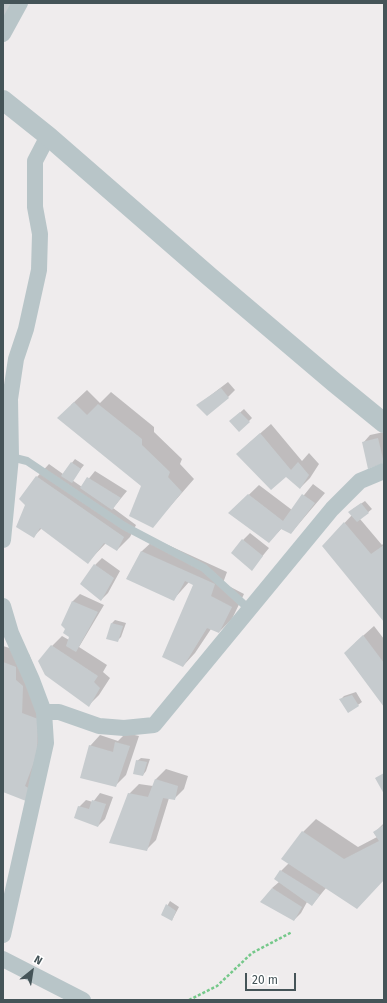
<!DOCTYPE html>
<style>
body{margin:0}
#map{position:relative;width:387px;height:1003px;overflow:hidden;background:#efeced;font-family:"Fira Sans",sans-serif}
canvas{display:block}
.frame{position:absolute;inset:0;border:4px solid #455458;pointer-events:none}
.north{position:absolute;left:12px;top:951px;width:40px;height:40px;-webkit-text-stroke:3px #fff;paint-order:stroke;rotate:30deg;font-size:11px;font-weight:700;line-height:16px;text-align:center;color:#455458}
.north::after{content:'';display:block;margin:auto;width:14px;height:18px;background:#455458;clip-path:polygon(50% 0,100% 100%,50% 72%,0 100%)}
.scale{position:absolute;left:245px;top:973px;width:51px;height:18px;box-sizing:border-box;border:2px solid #455458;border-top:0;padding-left:5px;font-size:12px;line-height:14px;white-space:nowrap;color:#455458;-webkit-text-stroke:3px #fff;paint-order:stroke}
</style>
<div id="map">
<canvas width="387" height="1003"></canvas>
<div class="frame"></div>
<div class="north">N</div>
<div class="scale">20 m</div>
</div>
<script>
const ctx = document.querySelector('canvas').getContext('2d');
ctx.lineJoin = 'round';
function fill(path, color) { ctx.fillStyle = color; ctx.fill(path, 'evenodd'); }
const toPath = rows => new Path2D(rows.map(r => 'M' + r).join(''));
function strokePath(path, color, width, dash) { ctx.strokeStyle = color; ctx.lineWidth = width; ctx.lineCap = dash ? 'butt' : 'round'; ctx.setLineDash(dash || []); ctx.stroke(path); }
fill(toPath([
 [228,382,235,390,228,397,198,405],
 [87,390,100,403,111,392,154,427,154,432,182,459,180,464,194,479,153,526,142,486,71,405],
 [244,409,252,418,239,431,234,418],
 [271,424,302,461,309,453,319,464,310,478,300,488,248,444],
 [384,432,384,462,369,468,363,443,370,435],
 [75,459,84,465,72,480,82,487,95,471,127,491,113,508,136,525,130,537,117,550,106,543,88,562,42,528,33,537,37,477,49,464,63,474],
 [313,484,325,493,291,533,282,528,269,542,230,513,259,485,292,510],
 [365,501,372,509,360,519,382,545,384,543,384,621,323,546,352,515,353,509],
 [250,533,269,548,252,569,243,540],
 [155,539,227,572,223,583,244,594,232,619,219,632,211,629,195,653,183,666,194,585,189,582,173,600,127,578,142,551],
 [102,558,120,571,108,593,101,600,95,565],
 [80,594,104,605,79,647,107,665,103,672,110,678,99,695,89,705,52,646,62,636,69,640,70,637,66,629,62,625,73,601],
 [115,620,126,623,121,637,117,641,112,623],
 [374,626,384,639,384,706,355,643],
 [3,646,29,654,50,707,38,787,3,791],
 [356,692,362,702,348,712,341,699,344,696],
 [126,733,139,736,126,775,116,785,90,746,100,735,118,741],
 [141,758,150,759,146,771,143,775,137,761],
 [166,769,188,776,184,789,174,799,169,798,156,840,146,850,129,794,139,784,153,786,156,779],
 [100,793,113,797,105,819,98,826,79,807,86,800,93,802],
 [316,819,358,847,377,837,374,833,384,823,384,879,326,888,312,905,307,902,301,913,294,920,272,888,279,882,281,871,289,863,303,832],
 [170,901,179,907,172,920,162,915]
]), '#0003');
fill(toPath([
 [3,3,25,3,3,26],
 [221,388,229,398,207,416,196,405],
 [74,402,87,415,98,404,142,439,142,445,170,472,168,477,182,492,153,528,129,516,141,486,57,418],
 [240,412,250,422,239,432,229,421],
 [260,433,291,470,298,462,309,475,300,489,286,477,271,490,236,454],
 [378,438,384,463,368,469,362,442],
 [71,462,81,469,72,483,61,476],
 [36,476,124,537,117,551,104,543,88,564,40,528,34,538,16,527,25,505,19,499],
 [87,477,121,498,112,510,80,488],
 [248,494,283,521,302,494,315,503,291,534,281,529,269,543,228,513],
 [361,503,369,513,357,522,348,512],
 [344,522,371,554,384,545,384,622,322,546],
 [242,539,263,556,252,571,231,553],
 [141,551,215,584,211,596,232,607,219,633,207,628,183,667,162,657,193,585,185,581,174,601,126,579],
 [94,564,114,578,101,601,80,584],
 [72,601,98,612,76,652,66,646,69,637,63,633,65,629,61,625],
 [111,623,123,626,118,642,106,639],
 [363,635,384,663,384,707,344,653],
 [51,645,98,676,94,682,100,688,89,707,45,675,38,661],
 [3,662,16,667,16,680,23,686,22,713,38,719,37,754,25,786,30,789,26,801,3,792],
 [352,695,359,706,348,713,339,699],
 [115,742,130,746,116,787,80,778,89,745,113,752],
 [136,760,147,762,143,776,133,774],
 [384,773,384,794,375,778],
 [155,779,178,786,175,800,163,798,147,851,109,843,128,793,148,797],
 [92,800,106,804,98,827,74,818,78,806,89,809],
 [384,825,384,880,357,909,281,859,302,831,344,859,379,841,373,832],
 [280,870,320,895,312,906,274,879],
 [272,888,302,907,294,921,260,902],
 [166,904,176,911,172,921,161,915]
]), '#c6cbce');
strokePath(toPath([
 [189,1000,217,986,252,953,292,932]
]), '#75c88a', 2.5, [3, 2]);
strokePath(toPath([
 [11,457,27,461,124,526,204,568,249,609]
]), '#b8c5c8', 8);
strokePath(toPath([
 [3,34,20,3],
 [3,540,11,457,10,399,16,359,26,329,39,270,40,234,35,207,35,161,48,136],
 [3,606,11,633,32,680,44,712,46,743,3,935],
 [44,712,59,712,99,726,124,728,154,725,332,509,360,481,384,471],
 [3,959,83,1000]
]), '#b8c5c8', 16);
strokePath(toPath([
 [3,100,48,136,210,277,335,383,384,423]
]), '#b8c5c8', 20);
</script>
